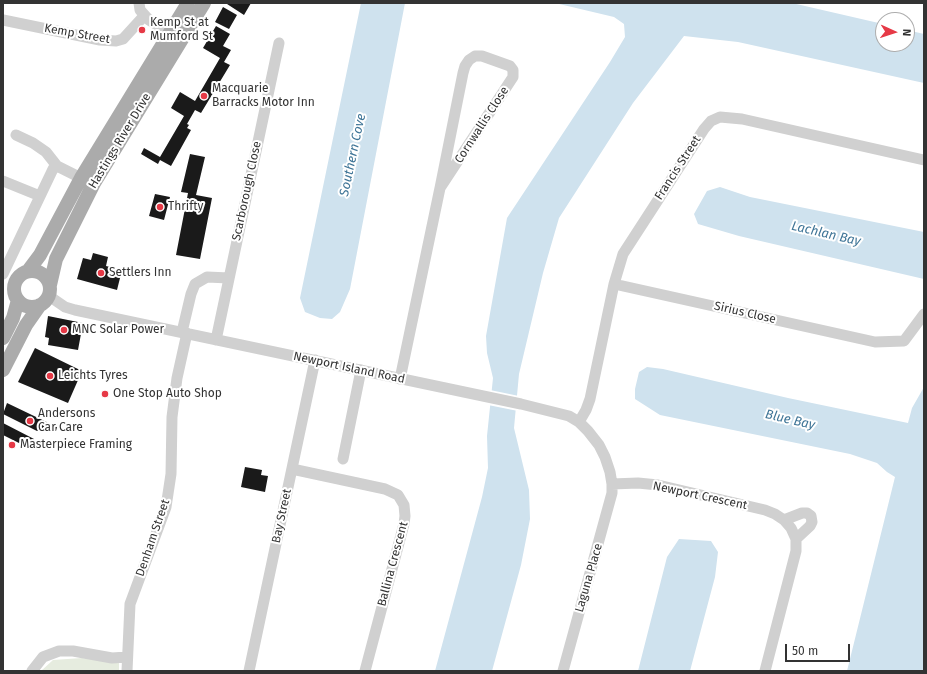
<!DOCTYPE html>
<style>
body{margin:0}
#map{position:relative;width:927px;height:674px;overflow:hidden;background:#fff;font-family:"Fira Sans",sans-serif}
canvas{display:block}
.frame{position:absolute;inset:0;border:4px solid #333;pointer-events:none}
.north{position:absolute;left:875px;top:12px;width:40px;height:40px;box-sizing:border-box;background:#fff;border:1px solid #adadad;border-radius:50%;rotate:93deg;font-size:11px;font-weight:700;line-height:16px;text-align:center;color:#333}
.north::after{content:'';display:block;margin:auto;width:14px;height:18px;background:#e63946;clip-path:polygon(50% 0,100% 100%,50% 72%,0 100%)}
.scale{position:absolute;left:785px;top:644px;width:65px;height:18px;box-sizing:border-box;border:2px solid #333;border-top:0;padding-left:5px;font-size:12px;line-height:14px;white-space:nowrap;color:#333;-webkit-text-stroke:3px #fff;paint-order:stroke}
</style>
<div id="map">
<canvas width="927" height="674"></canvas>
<div class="frame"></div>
<div class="north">N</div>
<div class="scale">50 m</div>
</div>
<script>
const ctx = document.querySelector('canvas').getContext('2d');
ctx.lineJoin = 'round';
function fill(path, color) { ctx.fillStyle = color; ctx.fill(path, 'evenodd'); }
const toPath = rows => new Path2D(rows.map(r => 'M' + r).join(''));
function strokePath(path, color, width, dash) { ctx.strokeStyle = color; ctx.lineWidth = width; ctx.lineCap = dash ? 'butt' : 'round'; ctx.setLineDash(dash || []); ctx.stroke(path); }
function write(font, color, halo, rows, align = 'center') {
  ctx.font = font + ' "Fira Sans",sans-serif'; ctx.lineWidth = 4; ctx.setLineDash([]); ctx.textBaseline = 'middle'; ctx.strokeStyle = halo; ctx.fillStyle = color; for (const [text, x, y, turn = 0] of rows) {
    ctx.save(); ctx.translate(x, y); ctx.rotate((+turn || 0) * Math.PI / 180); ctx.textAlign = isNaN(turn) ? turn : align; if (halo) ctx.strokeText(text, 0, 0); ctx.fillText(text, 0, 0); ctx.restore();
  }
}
fill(toPath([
 [82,658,119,662,119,671,41,671,53,660]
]), '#e6ecdf');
fill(toPath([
 [361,3,405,3,350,289,340,312,332,319,320,318,305,312,300,298],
 [555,3,792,3,883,24,883,44,907,44,907,30,924,34,924,83,738,42,684,36,633,103,559,218,543,273,519,374,514,428,529,490,530,519,521,565,492,671,435,671,482,497,488,468,487,436,493,378,487,353,486,336,507,218,610,62,625,37,624,24,614,17],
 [720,187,750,197,924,232,924,279,739,236,698,224,694,214,707,191],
 [647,367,663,369,788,398,908,423,912,408,924,387,924,671,847,671,895,477,887,472,877,463,850,454,660,415,635,399,635,389,639,372],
 [679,539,711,541,718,552,715,577,690,671,638,671,667,557]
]), '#cfe2ee');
fill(toPath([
 [490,390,519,396,518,411,488,405]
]), '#fff');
fill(toPath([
 [227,3,251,3,244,15,227,4],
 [223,7,237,15,229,29,215,22],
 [216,26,230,34,223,46,231,50,224,62,230,65,201,113,195,110,187,124,189,125,187,128,191,130,171,166,160,160,158,164,141,154,144,148,160,157,184,116,171,108,180,92,195,101,220,58,203,48],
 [190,154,205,157,196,195,212,198,200,259,176,255,188,193,181,192],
 [155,194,170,197,164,220,149,216],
 [93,253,108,257,106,266,122,270,117,290,77,279,83,258,91,260],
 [48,316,83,323,78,350,48,345,49,338,45,337],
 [35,348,82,371,68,403,18,382],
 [7,403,57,427,56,431,37,431,3,414],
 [3,423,34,439,29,448,3,435],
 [245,467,262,470,261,475,268,476,265,492,241,487]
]), '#1a1a1a');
strokePath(toPath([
 [139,3,140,10,149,20,177,37],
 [3,20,100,40,116,41,123,39,144,16],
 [475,56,482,56,510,66,513,70,513,77,440,188,463,73,465,66,469,60,475,56],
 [16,135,33,143,46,152,57,166],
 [3,181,40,196],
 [3,274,53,169,57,166,81,178],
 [614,284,875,342,904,341,924,314],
 [49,296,65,307,75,310,521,404,569,416,579,422,588,431,599,445,605,457,610,472,612,484,612,493,563,671],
 [182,332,191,294,195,284,207,277,229,278],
 [216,340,279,43],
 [400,379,440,188],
 [579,422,586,410,590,399,614,284,623,254,704,129,711,121,720,117,742,119,924,160],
 [343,459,361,370],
 [292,469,385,489,398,495,404,505,405,516,404,524,365,671],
 [612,484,638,483,658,485,765,510,775,514,784,520,791,528,796,539,796,551,765,671],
 [784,520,802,513,807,513,811,516,812,522,810,526,796,539],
 [32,671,43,657,59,651,73,651,112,658,127,657],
 [127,671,130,604,166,507,171,474,172,417,177,378,187,333],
 [249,671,315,360]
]), '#d0d0d0', 11);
strokePath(toPath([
 [28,271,40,255,81,178,188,3],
 '14 289a18 18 0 1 1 36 0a18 18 0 1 1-36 0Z',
 [50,285,56,259,94,183,204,3],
 [3,338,13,318,18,300],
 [3,370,26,325,40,305]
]), '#ababab', 14);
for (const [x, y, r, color] of [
 [142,30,4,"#e63946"],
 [204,96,4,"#e63946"],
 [160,207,4,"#e63946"],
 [101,273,4,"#e63946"],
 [64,330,4,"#e63946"],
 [50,376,4,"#e63946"],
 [105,394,4,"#e63946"],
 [30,421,4,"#e63946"],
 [12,445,4,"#e63946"]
]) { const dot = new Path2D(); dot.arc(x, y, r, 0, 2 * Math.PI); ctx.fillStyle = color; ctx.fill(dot); strokePath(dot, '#fff', 1.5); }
write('12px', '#333', '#fff', [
 ["Kemp St at",150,23],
 ["Mumford St",150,37],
 ["Macquarie",212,89],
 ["Barracks Motor Inn",212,103],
 ["Thrifty",168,207],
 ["Settlers Inn",109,273],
 ["MNC Solar Power",72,330],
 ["Leichts Tyres",58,376],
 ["One Stop Auto Shop",113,394],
 ["Andersons",38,414],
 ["Car Care",38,428],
 ["Masterpiece Framing",20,445]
], 'left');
write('12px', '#333', '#fff', [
 ["Kemp Street",77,34,10],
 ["Cornwallis Close",482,125,-57],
 ["Hastings River Drive",120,141,-59],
 ["Francis Street",678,168,-57],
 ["Scarborough Close",247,191,-78],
 ["Sirius Close",745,313,13],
 ["Newport Island Road",349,368,12],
 ["Newport Crescent",700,496,12],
 ["Bay Street",282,516,-78],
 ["Denham Street",153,538,-71],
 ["Ballina Crescent",393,564,-75],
 ["Laguna Place",589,578,-74]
]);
write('italic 13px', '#3f7597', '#fff', [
 ["Southern Cove",353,155,-78],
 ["Lachlan Bay",826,234,13],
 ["Blue Bay",790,420,13]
]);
</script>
